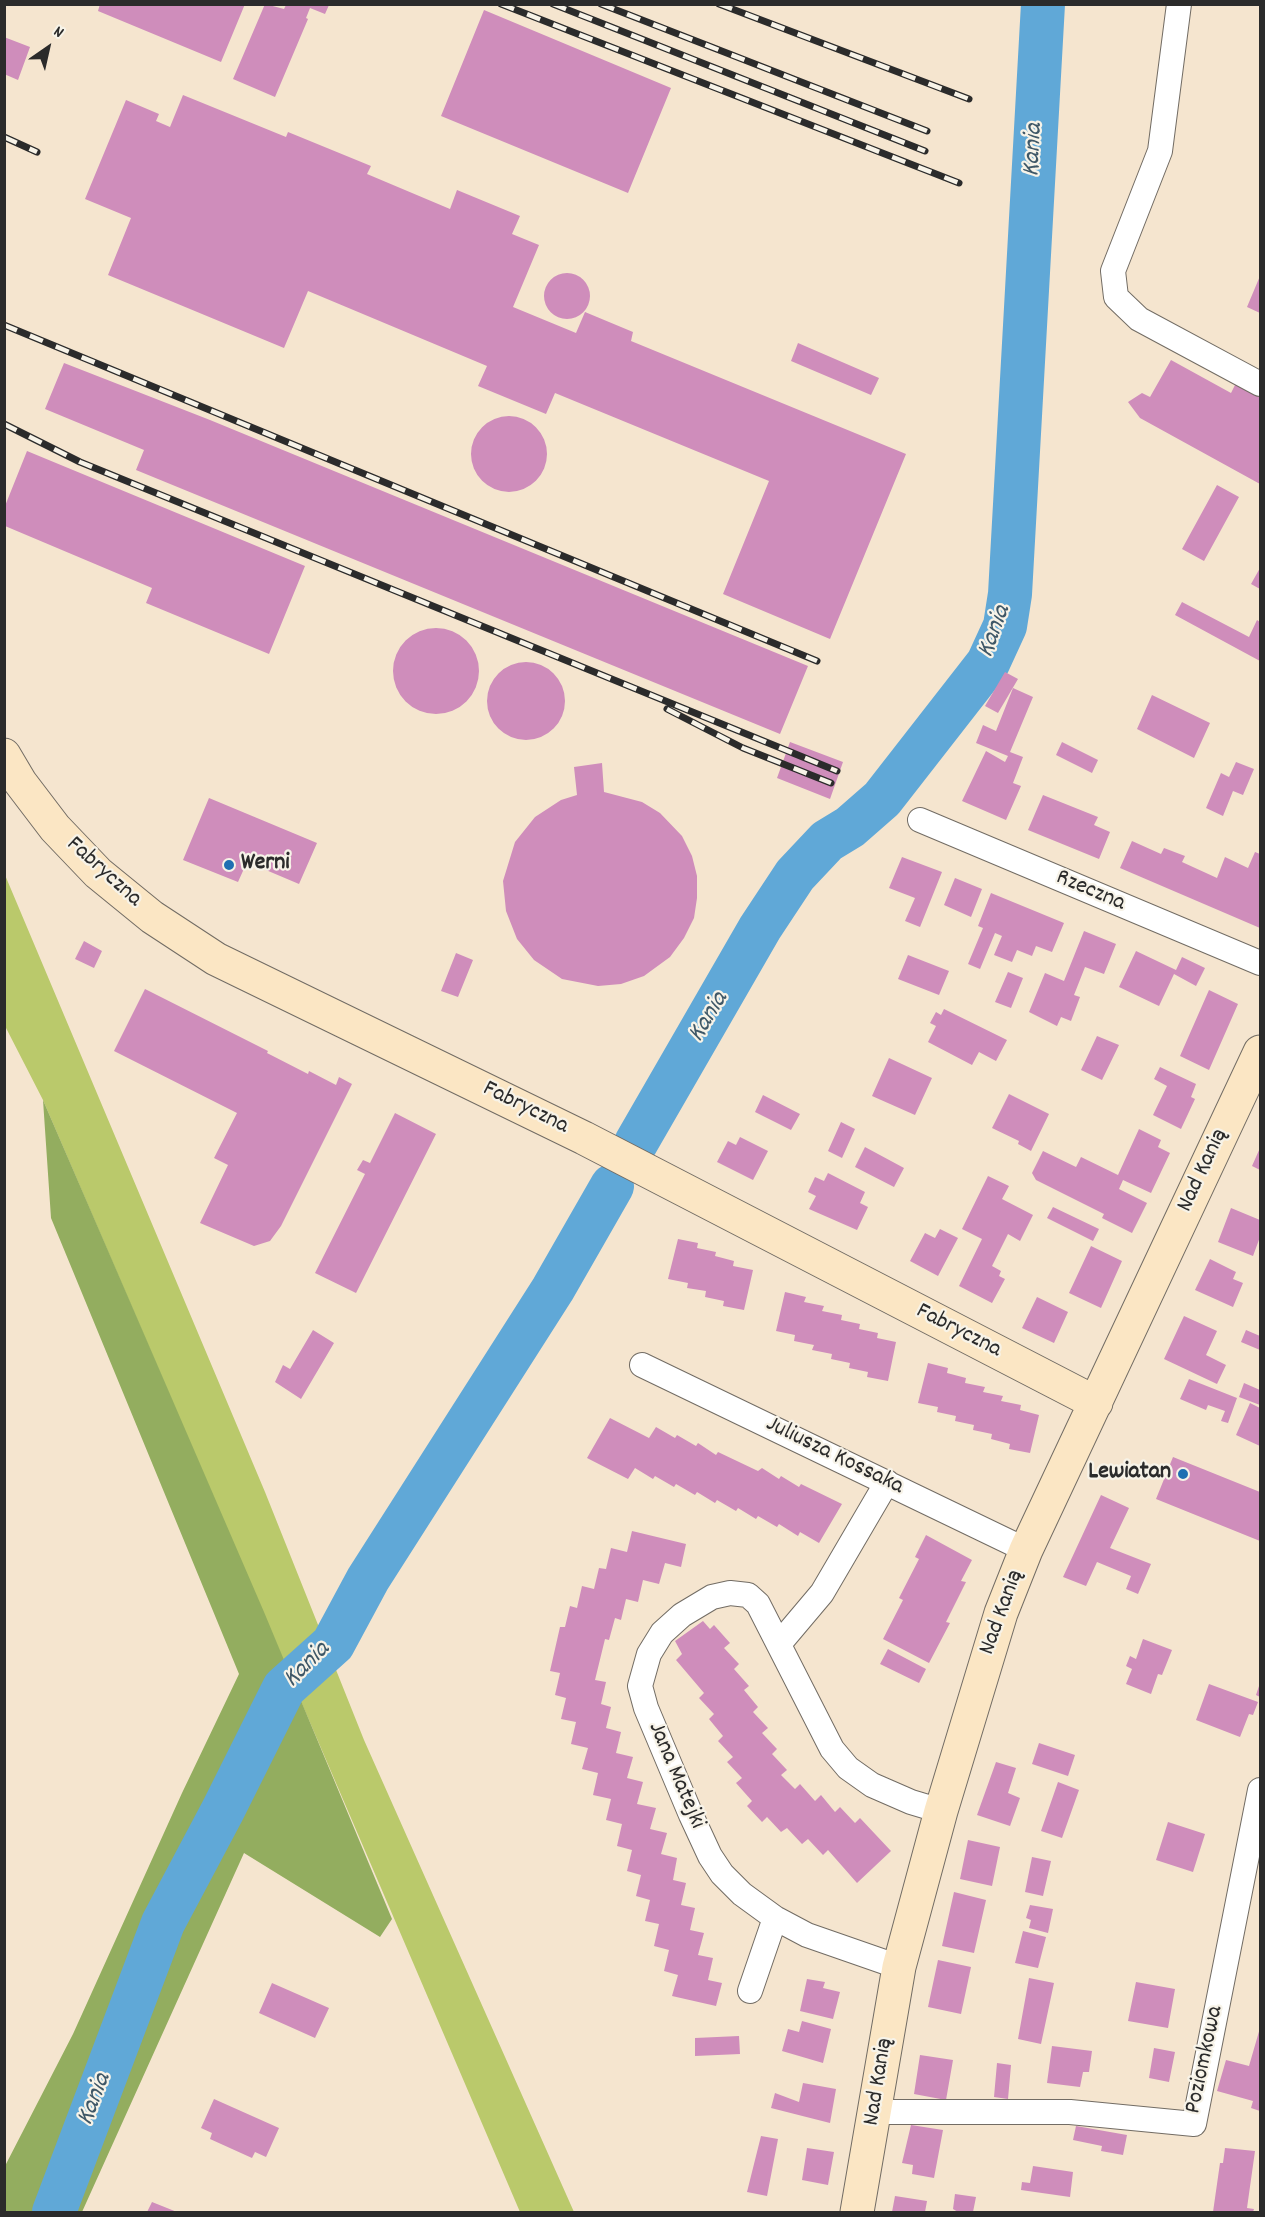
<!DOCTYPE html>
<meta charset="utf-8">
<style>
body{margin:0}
#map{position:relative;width:1265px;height:2217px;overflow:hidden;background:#f5e5cf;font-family:Dekko,sans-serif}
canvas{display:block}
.frame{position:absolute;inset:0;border:6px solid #2b2b2b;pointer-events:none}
.north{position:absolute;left:18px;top:18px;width:60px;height:60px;-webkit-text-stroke:4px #f7f3e8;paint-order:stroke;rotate:34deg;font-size:16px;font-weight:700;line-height:24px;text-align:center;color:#2b2b2b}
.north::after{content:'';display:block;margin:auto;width:21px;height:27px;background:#2b2b2b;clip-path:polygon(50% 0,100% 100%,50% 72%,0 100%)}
</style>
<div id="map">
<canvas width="1265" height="2217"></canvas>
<div class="frame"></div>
<div class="north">N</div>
</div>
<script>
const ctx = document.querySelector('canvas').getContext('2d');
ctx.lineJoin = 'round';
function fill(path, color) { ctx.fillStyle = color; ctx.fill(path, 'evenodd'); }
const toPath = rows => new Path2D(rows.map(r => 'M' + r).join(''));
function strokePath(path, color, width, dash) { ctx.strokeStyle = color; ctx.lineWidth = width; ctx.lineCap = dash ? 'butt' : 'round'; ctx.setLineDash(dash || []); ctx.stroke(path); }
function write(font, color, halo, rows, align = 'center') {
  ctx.font = font + ' Dekko,sans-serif'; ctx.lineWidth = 4.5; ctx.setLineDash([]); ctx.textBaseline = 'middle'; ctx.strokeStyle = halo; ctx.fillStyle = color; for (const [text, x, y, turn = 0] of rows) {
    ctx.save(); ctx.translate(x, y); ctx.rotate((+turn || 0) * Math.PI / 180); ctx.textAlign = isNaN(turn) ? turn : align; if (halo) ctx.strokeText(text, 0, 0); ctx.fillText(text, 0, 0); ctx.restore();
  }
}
fill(toPath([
 [5,875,265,1492,364,1740,574,2212,520,2212,43,1100,5,1026]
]), '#bac96b');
fill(toPath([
 [43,1100,264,1612,392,1919,380,1937,244,1853,82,2212,5,2212,5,2166,73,2034,182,1793,239,1674,51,1218]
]), '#93ad5f');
strokePath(toPath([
 [636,1143,760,928,795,875,827,841,850,827,882,799,988,663,1005,626,1010,594,1043,4],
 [54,2212,163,1923,223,1810,284,1688,333,1644,368,1579,553,1289,612,1186]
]), '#60a8d7', 44);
fill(toPath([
 [100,4,245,4,221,62,98,11],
 [265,4,284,9,286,5,329,5,325,14,310,8,306,18,308,19,275,97,233,79],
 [484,10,671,88,628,193,441,116],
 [4,37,30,47,18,80,4,74],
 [183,95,286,137,288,132,371,166,367,174,450,209,457,190,520,216,512,234,539,245,513,307,576,333,585,312,633,332,631,341,906,454,830,639,723,594,769,481,555,393,546,414,478,386,487,366,308,291,284,348,108,275,131,218,85,199,126,100,159,114,156,121,170,127],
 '544 296a23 23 0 1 1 46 0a23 23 0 1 1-46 0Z',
 [1260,276,1260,313,1247,307],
 [798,343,879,378,871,395,791,361],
 [1171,360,1231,393,1236,383,1260,397,1260,484,1140,418,1128,402,1142,393,1150,397],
 [64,363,210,420,808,666,780,734,136,470,144,450,45,409],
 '471 454a38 38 0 1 1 76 0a38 38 0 1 1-76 0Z',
 [27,451,305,566,269,654,146,603,152,588,5,526,5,506],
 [1217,485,1239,497,1204,561,1182,549],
 [1260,568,1260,589,1251,584],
 [1182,602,1249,637,1257,620,1260,622,1260,661,1175,615],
 '393 671a43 43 0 1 1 86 0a43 43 0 1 1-86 0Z',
 '487 701a39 39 0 1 1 78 0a39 39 0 1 1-78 0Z',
 [1005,672,1018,679,998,713,985,706],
 [1013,688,1033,697,1010,752,1023,757,1013,783,1021,786,1006,820,962,801,986,751,1005,762,1008,756,976,743,983,725,996,731],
 [1152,695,1210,723,1194,758,1137,729],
 [790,742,843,762,830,799,777,778],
 [1062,742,1098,760,1092,773,1056,755],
 [1236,762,1254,769,1243,795,1233,791,1223,816,1206,808,1221,773,1229,777],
 [602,763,604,792,642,802,660,813,682,836,692,856,697,876,697,898,694,918,684,938,670,957,644,976,621,984,598,986,562,979,534,960,517,939,506,911,503,881,515,842,535,817,561,800,577,795,574,767],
 [1043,795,1098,817,1094,825,1110,832,1099,859,1028,830],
 [209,798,317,843,299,884,247,862,238,882,183,860],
 [1132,841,1161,854,1164,848,1185,856,1182,862,1217,878,1225,857,1248,868,1255,852,1260,854,1260,928,1120,868],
 [902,857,942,872,920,927,905,921,915,898,889,888],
 [955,878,982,889,971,917,944,905],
 [991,893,1064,923,1052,952,1036,946,1032,956,1017,950,1012,962,994,955,1002,936,995,933,980,969,968,964,983,928,978,926],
 [1084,931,1116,944,1104,974,1085,967,1074,995,1080,997,1071,1021,1061,1017,1057,1026,1029,1012,1045,973,1064,981],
 [84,941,102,951,94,968,75,959],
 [1136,951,1176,970,1182,957,1205,968,1196,986,1174,974,1159,1006,1119,987],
 [456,953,473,960,458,997,441,991],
 [908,955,949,971,939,995,898,979],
 [1008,972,1023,978,1011,1008,995,1002],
 [145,989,268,1051,267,1053,308,1074,309,1071,336,1085,339,1077,352,1084,281,1226,270,1241,254,1246,200,1223,228,1165,214,1158,237,1113,114,1051],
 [1209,990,1238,1004,1209,1070,1180,1056],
 [944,1009,1007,1040,996,1061,979,1052,972,1065,928,1042,936,1026,930,1023,936,1012,941,1015],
 [1097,1036,1119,1045,1102,1080,1081,1070],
 [889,1058,932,1078,915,1115,872,1096],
 [1160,1067,1196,1084,1191,1097,1195,1099,1181,1129,1153,1115,1167,1086,1154,1079],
 [1009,1094,1049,1114,1031,1151,1018,1144,1019,1141,992,1128],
 [763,1095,800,1114,791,1130,755,1112],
 [395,1113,436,1134,356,1293,315,1273,365,1174,357,1170,363,1160,370,1163],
 [841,1122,855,1129,842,1158,828,1151],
 [1139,1129,1161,1140,1158,1147,1170,1153,1151,1193,1123,1180,1119,1189,1147,1203,1132,1233,1102,1218,1104,1214,1036,1180,1032,1173,1043,1151,1076,1167,1081,1157,1118,1175],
 [740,1137,768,1151,753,1180,717,1162,728,1141,736,1145],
 [865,1147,904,1168,894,1187,855,1167],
 [1260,1148,1260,1170,1252,1166],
 [828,1173,865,1192,860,1203,868,1207,857,1230,809,1209,816,1196,808,1192,815,1177,824,1181],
 [988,1176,1009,1186,1002,1199,1033,1215,1020,1241,1008,1234,992,1266,1001,1271,999,1276,1005,1279,992,1303,959,1286,982,1239,962,1229],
 [1053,1207,1099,1229,1093,1241,1047,1218],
 [1231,1208,1260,1220,1260,1237,1253,1256,1218,1242],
 [940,1229,958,1238,938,1276,910,1261,925,1233,935,1238],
 [678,1239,698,1243,697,1248,716,1252,715,1256,734,1261,733,1266,753,1270,744,1310,723,1306,724,1301,705,1297,706,1291,687,1288,688,1283,668,1279],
 [1091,1246,1122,1261,1101,1308,1069,1293],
 [1210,1259,1236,1272,1233,1279,1243,1283,1233,1307,1195,1290],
 [785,1292,806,1297,804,1302,824,1306,822,1311,842,1315,841,1320,860,1324,859,1329,878,1333,877,1338,896,1342,888,1381,867,1377,868,1372,849,1368,850,1363,831,1359,832,1354,812,1350,814,1345,794,1341,795,1335,776,1331],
 [1037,1297,1068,1312,1054,1343,1022,1328],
 [1184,1316,1217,1331,1206,1355,1226,1365,1217,1384,1164,1359],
 [313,1330,334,1343,301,1399,275,1382,283,1365,290,1369],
 [1246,1330,1260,1336,1260,1350,1241,1342],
 [928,1363,948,1368,947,1373,966,1378,965,1383,985,1387,983,1392,1003,1396,1001,1401,1021,1405,1020,1410,1039,1415,1030,1453,1009,1449,1010,1444,991,1439,992,1434,973,1430,974,1425,955,1421,956,1416,937,1412,938,1407,918,1403],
 [1189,1379,1237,1398,1228,1423,1221,1421,1225,1411,1208,1405,1206,1410,1180,1399],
 [1244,1383,1260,1390,1260,1405,1239,1397],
 [1250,1403,1260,1408,1260,1446,1236,1435],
 [610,1418,649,1438,656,1427,675,1438,677,1435,696,1446,698,1443,716,1455,718,1452,758,1471,762,1468,779,1479,781,1476,799,1487,801,1484,842,1504,819,1543,800,1532,798,1536,779,1524,777,1527,758,1516,756,1519,738,1508,736,1511,717,1500,715,1503,697,1492,695,1495,676,1484,674,1487,655,1476,653,1479,635,1468,628,1479,587,1458],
 [1173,1457,1260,1492,1260,1541,1156,1499],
 [1101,1495,1129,1508,1110,1548,1151,1564,1138,1594,1126,1589,1131,1576,1097,1562,1086,1586,1063,1577],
 [632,1531,686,1544,681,1567,665,1563,659,1584,643,1580,638,1602,626,1599,621,1620,615,1618,609,1640,605,1639,595,1680,606,1682,601,1704,611,1707,606,1728,621,1732,616,1753,633,1757,627,1778,643,1782,637,1804,656,1808,650,1829,667,1833,661,1854,677,1858,673,1880,686,1883,681,1905,695,1908,690,1930,704,1933,698,1955,713,1958,708,1980,722,1983,716,2006,672,1996,678,1975,664,1971,669,1950,654,1946,659,1924,645,1921,650,1900,636,1896,641,1875,627,1871,632,1850,617,1846,622,1824,606,1820,611,1799,593,1795,598,1773,582,1769,588,1748,571,1744,576,1722,561,1719,566,1698,555,1695,560,1673,550,1671,560,1627,565,1627,570,1606,577,1608,582,1586,594,1589,599,1568,606,1569,611,1548,627,1552],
 [926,1535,972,1560,961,1581,966,1582,946,1622,950,1623,929,1663,883,1639,903,1600,899,1598,919,1559,915,1557],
 [703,1621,710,1629,714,1625,730,1643,724,1648,739,1664,734,1669,749,1686,744,1690,758,1707,753,1712,768,1728,762,1733,777,1749,772,1754,787,1770,781,1775,795,1789,800,1784,815,1801,821,1795,835,1812,840,1807,855,1823,860,1818,891,1851,857,1883,828,1850,823,1855,808,1839,802,1844,787,1828,781,1832,767,1817,762,1822,747,1806,752,1801,736,1783,742,1778,727,1762,733,1757,718,1741,723,1736,709,1719,714,1714,699,1698,704,1693,676,1660,682,1654,675,1641],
 [1143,1639,1172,1650,1162,1675,1158,1674,1151,1694,1126,1684,1132,1669,1126,1666,1130,1656,1136,1659],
 [888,1649,926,1669,919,1683,880,1664],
 [1260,1683,1260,1697,1256,1695],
 [1209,1684,1258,1702,1253,1715,1249,1714,1240,1737,1196,1720],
 [1039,1743,1075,1755,1068,1776,1032,1764],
 [996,1762,1016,1768,1008,1793,1020,1798,1010,1826,977,1815],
 [1058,1782,1079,1790,1062,1838,1041,1831],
 [1168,1822,1205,1834,1193,1872,1156,1860],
 [968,1840,1000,1847,992,1886,960,1879],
 [1032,1857,1051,1861,1043,1896,1025,1892],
 [954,1892,986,1900,974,1953,942,1946],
 [1030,1905,1053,1909,1048,1933,1029,1928,1031,1920,1026,1918],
 [1023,1931,1046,1937,1038,1968,1015,1963],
 [938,1960,971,1967,961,2014,928,2007],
 [1029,1978,1054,1983,1041,2044,1018,2039],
 [807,1979,825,1982,823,1988,840,1992,833,2019,800,2011],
 [1136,1982,1175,1989,1168,2028,1128,2021],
 [272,1983,329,2008,315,2038,259,2013],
 [802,2021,831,2029,823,2063,782,2051,788,2029,799,2032],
 [1260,2028,1260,2111,1251,2108,1253,2101,1217,2091,1226,2060,1249,2066],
 [739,2036,740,2054,695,2056,695,2038],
 [1052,2046,1092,2051,1089,2072,1083,2072,1080,2087,1047,2083],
 [1154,2048,1175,2052,1169,2082,1149,2078],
 [920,2055,953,2060,946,2100,914,2094],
 [997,2063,1011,2065,1008,2099,994,2097],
 [803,2083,836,2089,830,2123,771,2108,775,2093,799,2102],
 [214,2099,279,2128,266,2157,255,2152,252,2158,210,2139,212,2133,201,2128],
 [911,2125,943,2130,934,2178,912,2174,913,2165,902,2163],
 [1076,2126,1127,2135,1123,2155,1101,2151,1102,2146,1073,2140],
 [761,2136,778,2139,767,2196,747,2192],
 [807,2148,834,2152,828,2185,802,2180],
 [1225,2148,1255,2151,1247,2208,1254,2209,1253,2212,1213,2212,1220,2163,1223,2163],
 [1033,2166,1073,2172,1070,2197,1021,2190,1022,2182,1030,2183],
 [955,2194,976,2197,973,2212,958,2212,953,2209],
 [895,2196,927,2201,925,2212,892,2212],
 [152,2202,177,2212,147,2212]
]), '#cf8dbb');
const street = toPath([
 [1179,4,1160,151,1113,271,1116,297,1139,319,1260,384],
 [920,820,1260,963],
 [642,1365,1026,1550],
 [779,1644,822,1593,887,1482],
 [899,1967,807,1935,775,1918,742,1894,722,1874,710,1856,691,1815,646,1708,640,1686,649,1654,662,1633,682,1615,712,1597,730,1593,748,1595,758,1604,832,1749,848,1768,872,1785,911,1802,941,1811],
 [750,1991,775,1918],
 [875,2112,1070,2112,1194,2124,1260,1790]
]);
const secondary = toPath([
 [4,755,20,782,55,828,98,873,152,917,216,959,584,1138,1096,1403],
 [857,2212,899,1967,941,1811,1001,1613,1026,1550,1260,1052]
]);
strokePath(street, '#726c64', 26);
strokePath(secondary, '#726c64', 35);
strokePath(street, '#fff', 24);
strokePath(secondary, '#fbe6c4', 33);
const rail = toPath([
 [501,4,959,183],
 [553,4,925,151],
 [601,4,927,131],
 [719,4,969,99],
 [4,137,37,152],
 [4,325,817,661],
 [4,424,80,462,837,771],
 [667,709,743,748,831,783]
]);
strokePath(rail, '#2b2b2b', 7);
strokePath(rail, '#f7f3e8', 4.5, [14]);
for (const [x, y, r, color] of [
 [229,865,6,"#1f6fb2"],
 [1183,1474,6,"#1f6fb2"]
]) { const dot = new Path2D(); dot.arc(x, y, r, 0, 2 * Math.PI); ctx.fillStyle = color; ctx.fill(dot); strokePath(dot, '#f7f3e8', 2); }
write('bold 24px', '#2b2b2b', '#f7f3e8', [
 ["Werni",241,865],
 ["Lewiatan",1171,1474,"right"]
], 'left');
write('24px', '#2b2b2b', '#f7f3e8', [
 ["Fabryczna",103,873,42],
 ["Rzeczna",1090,892,23],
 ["Fabryczna",525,1109,26],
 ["Nad Kanią",1204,1171,-65],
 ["Fabryczna",958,1332,27],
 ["Juliusza Kossaka",834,1457,26],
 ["Nad Kanią",1003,1613,-70],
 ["Jana Matejki",675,1776,67],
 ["Poziomkowa",1206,2060,-78],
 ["Nad Kanią",880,2082,-81]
]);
write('italic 26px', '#3e5767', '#f7f3e8', [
 ["Kania",1035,150,-87],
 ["Kania",996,632,-70],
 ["Kania",710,1018,-59],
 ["Kania",308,1666,-45],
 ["Kania",96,2100,-69]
]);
</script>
